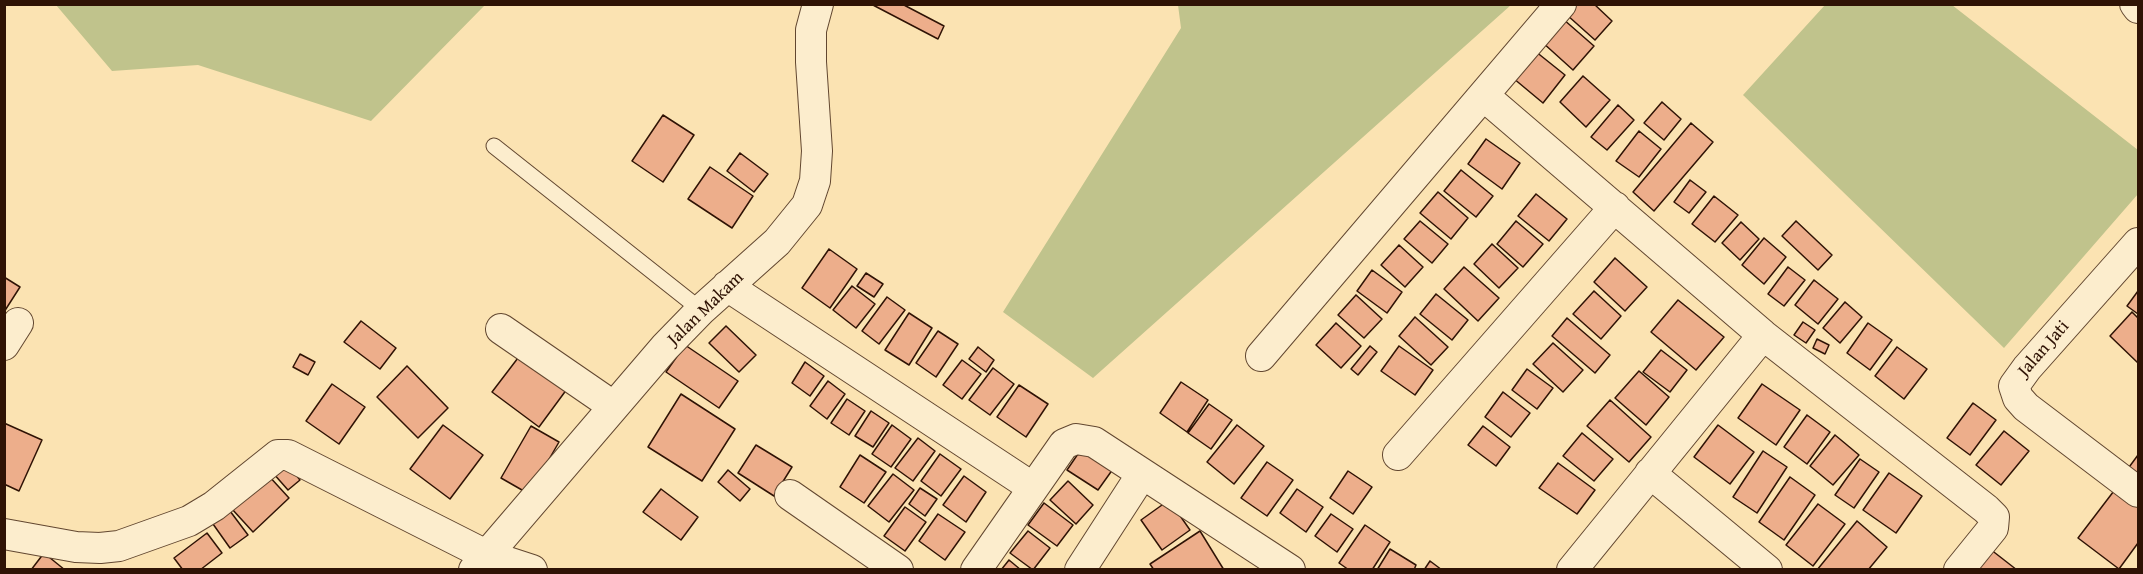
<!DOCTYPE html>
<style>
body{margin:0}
#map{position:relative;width:2143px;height:574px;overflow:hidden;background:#fbe3b2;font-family:"Gentium Book Plus",serif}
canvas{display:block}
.frame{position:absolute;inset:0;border:6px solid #2f1305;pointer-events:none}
</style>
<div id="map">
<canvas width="2143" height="574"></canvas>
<div class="frame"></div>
</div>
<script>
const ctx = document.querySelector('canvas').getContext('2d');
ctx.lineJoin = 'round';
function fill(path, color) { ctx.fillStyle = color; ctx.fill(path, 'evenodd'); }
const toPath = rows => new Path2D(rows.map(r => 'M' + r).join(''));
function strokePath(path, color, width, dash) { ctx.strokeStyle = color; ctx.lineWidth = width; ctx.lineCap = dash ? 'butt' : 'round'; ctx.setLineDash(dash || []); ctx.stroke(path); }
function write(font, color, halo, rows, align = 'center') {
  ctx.font = font + ' "Gentium Book Plus",serif'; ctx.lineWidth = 4.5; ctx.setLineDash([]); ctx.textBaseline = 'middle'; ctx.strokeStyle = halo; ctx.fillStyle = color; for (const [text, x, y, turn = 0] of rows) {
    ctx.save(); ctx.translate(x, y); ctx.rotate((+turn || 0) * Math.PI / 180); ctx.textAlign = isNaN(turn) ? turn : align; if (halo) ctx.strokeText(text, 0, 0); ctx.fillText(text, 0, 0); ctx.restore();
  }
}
fill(toPath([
 [56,5,485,5,371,121,198,65,112,71],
 [1178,5,1511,5,1093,378,1003,312,1181,28],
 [1825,5,1952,5,2138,150,2138,194,2004,348,1743,95]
]), '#c0c38c');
const building = toPath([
 [871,4,902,4,944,26,938,39,871,4],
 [1577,4,1594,4,1612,21,1595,40,1567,15,1577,4],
 [1563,19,1594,46,1573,70,1542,42,1563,19],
 [1535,51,1565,75,1543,103,1513,78,1535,51],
 [1583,76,1610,100,1586,127,1560,102,1583,76],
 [1662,102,1681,119,1664,140,1644,123,1662,102],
 [1618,105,1634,120,1607,150,1591,137,1618,105],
 [663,115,694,135,663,182,632,161,663,115],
 [1691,123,1713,142,1654,211,1633,192,1691,123],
 [1639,131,1661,149,1639,177,1616,161,1639,131],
 [1486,139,1520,163,1502,189,1468,164,1486,139],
 [740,153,768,174,754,192,727,171,740,153],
 [710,167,753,196,732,228,688,199,710,167],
 [1461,170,1493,196,1476,217,1444,191,1461,170],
 [1690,180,1706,192,1689,213,1674,202,1690,180],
 [1438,192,1468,218,1451,239,1420,213,1438,192],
 [1536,194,1567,219,1549,241,1518,216,1536,194],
 [1714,196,1738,215,1715,242,1692,224,1714,196],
 [1420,221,1448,244,1432,263,1404,239,1420,221],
 [1516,221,1543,244,1523,267,1497,244,1516,221],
 [1796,221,1832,255,1818,270,1782,236,1796,221],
 [1741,222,1759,239,1740,260,1722,243,1741,222],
 [1764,238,1786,257,1764,284,1742,265,1764,238],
 [1492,244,1518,268,1499,288,1474,264,1492,244],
 [1399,245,1423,267,1405,287,1381,265,1399,245],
 [829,249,857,269,830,308,802,288,829,249],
 [1615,258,1647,287,1625,311,1594,282,1615,258],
 [1464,267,1499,298,1478,321,1444,289,1464,267],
 [1788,267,1805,280,1784,306,1768,294,1788,267],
 [1372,270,1402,292,1387,313,1357,291,1372,270],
 [866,273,883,284,874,297,857,286,866,273],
 [4,277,20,287,4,312,4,277],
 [1814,280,1838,299,1818,324,1795,305,1814,280],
 [852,286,875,304,856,328,833,310,852,286],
 [1594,291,1621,316,1601,339,1573,314,1594,291],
 [2138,291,2138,314,2127,306,2138,291],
 [1436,294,1468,320,1452,340,1420,314,1436,294],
 [1356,295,1382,319,1364,338,1338,315,1356,295],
 [887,297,905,310,879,344,862,331,887,297],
 [1678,300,1724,337,1696,370,1651,332,1678,300],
 [1845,302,1862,317,1840,343,1823,328,1845,302],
 [2132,312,2138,318,2138,363,2110,336,2132,312],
 [909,313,932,328,909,365,885,350,909,313],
 [1415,317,1448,347,1431,365,1399,336,1415,317],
 [1567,318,1610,355,1595,373,1552,336,1567,318],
 [361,321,396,348,380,369,344,342,361,321],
 [1803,322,1815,330,1806,343,1794,335,1803,322],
 [1336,323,1361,346,1341,368,1316,345,1336,323],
 [1868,323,1892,340,1870,370,1847,353,1868,323],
 [726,326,756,355,739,372,709,343,726,326],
 [938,331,958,344,936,377,916,363,938,331],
 [1817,339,1829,345,1825,354,1813,348,1817,339],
 [1553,343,1583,370,1563,392,1533,364,1553,343],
 [685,345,738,381,719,408,666,372,685,345],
 [1370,346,1377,352,1358,375,1351,369,1370,346],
 [1399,346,1433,370,1415,395,1381,371,1399,346],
 [978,347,994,360,986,372,969,359,978,347],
 [1897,347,1927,369,1904,399,1875,376,1897,347],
 [1661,350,1687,370,1670,392,1643,372,1661,350],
 [300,354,315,362,308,375,293,367,300,354],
 [521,354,567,389,539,427,492,392,521,354],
 [962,360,981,374,962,399,943,385,962,360],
 [805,362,824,376,810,396,792,383,805,362],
 [407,366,448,408,418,438,377,397,407,366],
 [993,368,1014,384,990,415,969,400,993,368],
 [1527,369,1553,388,1537,409,1512,390,1527,369],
 [1639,371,1669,397,1646,425,1615,398,1639,371],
 [828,381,845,394,827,419,810,406,828,381],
 [1181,382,1208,400,1187,432,1160,413,1181,382],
 [332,384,365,407,339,444,306,421,332,384],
 [1762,384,1800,410,1776,445,1738,418,1762,384],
 [1019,385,1048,404,1026,437,997,417,1019,385],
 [1503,392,1530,413,1511,437,1485,417,1503,392],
 [681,394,735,429,702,481,648,447,681,394],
 [847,399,865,411,849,435,831,423,847,399],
 [1610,400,1651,437,1629,462,1587,426,1610,400],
 [1973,403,1996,420,1970,455,1947,438,1973,403],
 [1209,404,1232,420,1211,449,1188,433,1209,404],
 [871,411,889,423,873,447,855,436,871,411],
 [1807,415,1830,432,1807,464,1784,447,1807,415],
 [4,423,42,440,19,491,4,484,4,423],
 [443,425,483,455,450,499,410,469,443,425],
 [892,425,911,439,891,467,872,454,892,425],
 [1237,425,1264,446,1234,484,1207,462,1237,425],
 [1718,425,1754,452,1730,484,1694,457,1718,425],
 [531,426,559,442,529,494,501,478,531,426],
 [1483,426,1510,447,1496,466,1468,445,1483,426],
 [2004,431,2029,451,2001,485,1976,465,2004,431],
 [1582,433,1613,459,1594,481,1563,456,1582,433],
 [1835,435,1859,455,1833,485,1810,466,1835,435],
 [918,438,935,451,913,481,895,468,918,438],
 [756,445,792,467,774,496,738,473,756,445],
 [1082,448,1113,469,1098,490,1067,470,1082,448],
 [1763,451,1787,467,1757,513,1733,497,1763,451],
 [940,454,961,469,941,496,921,481,940,454],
 [860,455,886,472,864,503,840,487,860,455],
 [2138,455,2138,484,2124,474,2138,455],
 [1860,459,1879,472,1854,508,1835,495,1860,459],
 [286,462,300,480,288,490,273,473,286,462],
 [1267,462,1293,480,1267,516,1241,498,1267,462],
 [1558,463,1595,490,1577,514,1539,488,1558,463],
 [728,470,750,489,740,501,718,482,728,470],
 [1348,471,1372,487,1353,514,1330,498,1348,471],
 [1889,473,1922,496,1896,533,1863,510,1889,473],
 [893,474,914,490,889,522,868,506,893,474],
 [268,475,289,498,253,532,232,509,268,475],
 [964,476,986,492,966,522,943,505,964,476],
 [1790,477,1815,495,1784,540,1759,522,1790,477],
 [1068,481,1093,505,1076,524,1050,500,1068,481],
 [2120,483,2138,497,2138,543,2119,569,2078,538,2120,483],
 [920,488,937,499,925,516,909,504,920,488],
 [661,489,698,517,681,540,643,512,661,489],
 [1297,489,1323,507,1306,532,1280,513,1297,489],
 [1169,500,1190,530,1162,550,1141,520,1169,500],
 [1044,503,1073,525,1057,546,1028,525,1044,503],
 [1818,504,1845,524,1813,566,1786,545,1818,504],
 [905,507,926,522,905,551,884,536,905,507],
 [230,511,248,535,230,548,213,524,230,511],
 [938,514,965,532,945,560,919,541,938,514],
 [1331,514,1353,529,1337,552,1315,536,1331,514],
 [1857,521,1887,547,1868,570,1817,570,1857,521],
 [1365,525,1390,542,1372,570,1349,570,1339,563,1365,525],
 [1028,531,1050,548,1033,570,1010,553,1028,531],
 [1200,531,1224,570,1154,570,1150,564,1200,531],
 [207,533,222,553,200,570,183,570,174,558,207,533],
 [1390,549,1416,565,1414,570,1377,570,1390,549],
 [1990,549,2017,570,1976,570,1990,549],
 [44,553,65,570,31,570,44,553],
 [1009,560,1021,570,1001,570,1009,560],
 [1430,561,1442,570,1424,570,1430,561]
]);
fill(building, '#edae8b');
strokePath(building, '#2f1305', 1.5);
const lane = toPath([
 [494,146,701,310]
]);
const street = toPath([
 [2135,4,2138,8],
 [1484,96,1763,335,1986,509,1994,517,1993,528,1959,570],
 [2138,243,2027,368,2014,386,2018,398,2026,407,2138,492],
 [727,286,1032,487],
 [501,329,613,406],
 [4,345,18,323],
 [1261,356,1561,4],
 [1398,455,1615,207],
 [1650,473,1767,570],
 [790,495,898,570],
 [4,534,76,547,100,548,119,546,189,521,214,506,278,455,288,455,486,555,532,570],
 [474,570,665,347,701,310,777,242,807,205,815,181,817,151,811,62,811,30,818,4],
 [976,570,1064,444,1076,439,1094,442,1290,570],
 [1080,570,1142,474],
 [1572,570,1763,335]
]);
strokePath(lane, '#624730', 17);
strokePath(street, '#624730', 32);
strokePath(lane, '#fcedcd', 15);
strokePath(street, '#fcedcd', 30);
write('18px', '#2f1305', '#fcedcd', [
 ["Jalan Makam",706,309,-44],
 ["Jalan Jati",2044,349,-49]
]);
</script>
